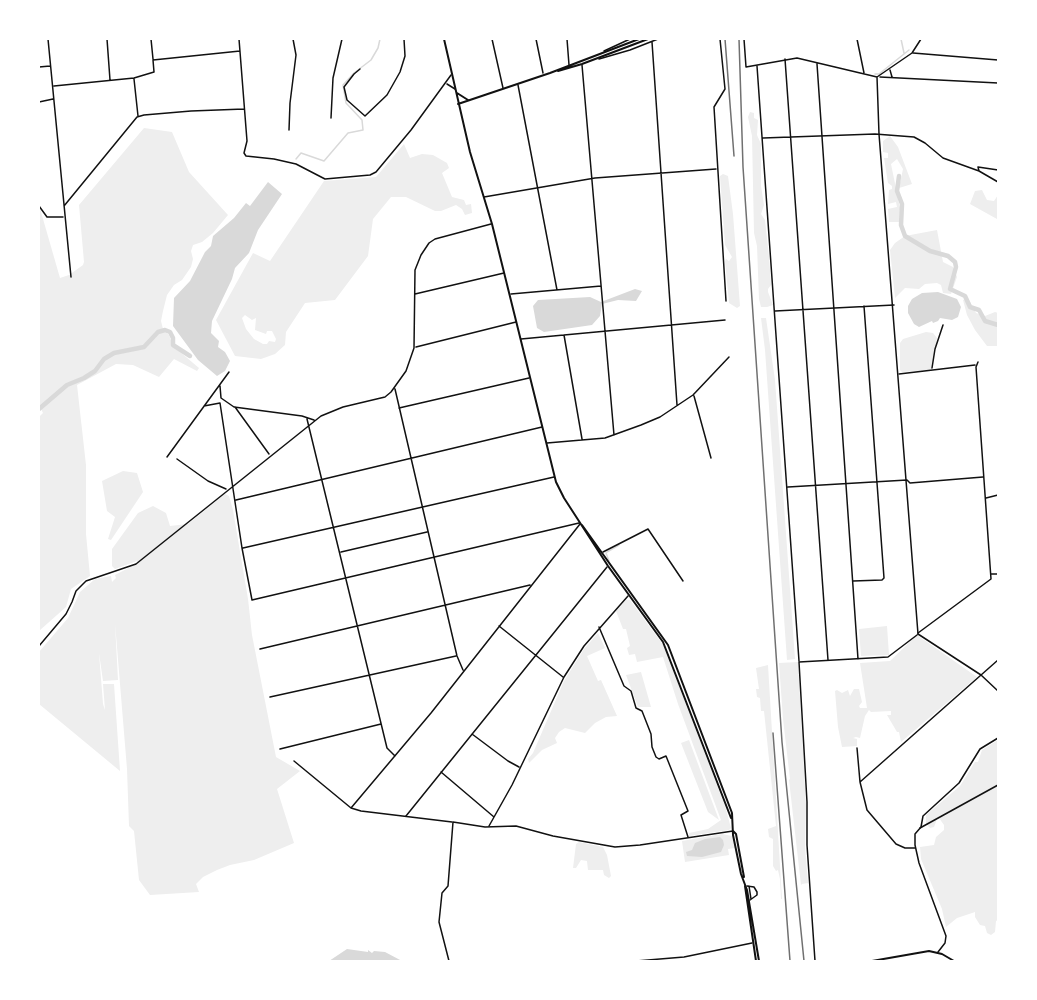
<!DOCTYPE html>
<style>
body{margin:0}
#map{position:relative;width:1037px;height:1000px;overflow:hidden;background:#fff;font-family:Ubuntu,sans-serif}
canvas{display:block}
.frame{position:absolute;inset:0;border:40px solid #fff;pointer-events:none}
</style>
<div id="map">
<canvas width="1037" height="1000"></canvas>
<div class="frame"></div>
</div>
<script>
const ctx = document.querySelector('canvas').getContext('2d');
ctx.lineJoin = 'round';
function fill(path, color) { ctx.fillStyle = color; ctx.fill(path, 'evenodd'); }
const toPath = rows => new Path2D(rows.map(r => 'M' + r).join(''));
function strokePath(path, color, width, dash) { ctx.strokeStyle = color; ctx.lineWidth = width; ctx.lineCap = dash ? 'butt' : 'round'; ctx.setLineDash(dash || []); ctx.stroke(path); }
fill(toPath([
 [750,112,754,113,754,118,758,120,757,135,761,144,761,186,764,205,761,214,765,220,769,257,771,285,768,289,768,292,773,305,767,307,761,307,759,299,757,246,754,233,752,136,748,117],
 [144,128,172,132,189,172,228,215,213,233,202,242,193,245,191,251,193,259,191,267,182,280,174,285,167,295,163,311,161,321,163,329,169,335,173,346,199,368,197,371,174,359,159,377,133,365,116,364,77,385,86,465,86,534,90,576,71,589,66,607,39,631,39,417,43,413,39,405,39,205,60,278,69,275,83,265,84,262,79,205],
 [890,136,898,147,912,184,899,188,903,169,897,159,891,164,900,208,899,222,889,222,888,209,897,207,896,202,888,204,889,190,892,189,892,186,888,183,884,158,888,158,888,153,883,152,883,141],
 [404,144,410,158,422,154,433,155,447,163,449,168,442,173,452,197,464,200,466,205,471,204,472,213,465,215,462,209,456,205,441,211,435,211,406,197,391,197,373,219,368,256,335,300,305,303,286,332,285,345,275,354,261,359,235,356,216,320,253,253,270,261,324,181,376,177],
 [245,315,252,320,256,318,255,330,266,334,267,331,272,331,276,339,275,342,269,341,267,344,263,344,254,339,246,329,242,318],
 [723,174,728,176,733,214,740,306,737,308,729,303,725,261,726,259,729,261,732,257,725,245,720,176],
 [982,190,987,200,994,201,998,195,997,219,970,204,975,191],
 [937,230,943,262,953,267,957,277,951,294,943,293,941,285,937,283,925,284,919,289,905,288,895,298,890,250,895,243,905,236],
 [968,298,976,313,985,316,995,312,998,313,998,346,987,346,975,330,967,315,963,300],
 [761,318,766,318,775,380,795,659,787,660,765,350],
 [926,332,933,333,937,338,932,370,902,372,900,370,900,343,903,339],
 [123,471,137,473,143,492,111,540,108,539,115,517,107,511,102,481],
 [225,494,229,496,233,510,248,599,252,635,276,757,300,771,277,789,294,843,254,860,230,865,217,870,203,877,196,884,199,892,150,895,139,880,134,831,129,826,127,769,115,623,118,680,103,681,99,653,103,704,105,710,103,684,114,684,120,771,39,704,39,652,68,618,80,592,95,579,111,576,112,582,116,578,115,575,138,563,137,561,115,569,112,566,112,549,138,513,153,506,166,513,170,526,188,524],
 [626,600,630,600,664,646,725,806,731,828,729,830,689,836,689,833,708,829,721,820,678,704,663,657,637,662,635,654,629,655,627,648,630,646,626,629,623,629,616,611],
 [887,626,889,655,861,656,859,629],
 [598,633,605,648,587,656,598,681,601,680,617,716,606,717,595,723,585,733,565,728,559,732,555,738,557,743,542,750,529,763,528,759,533,753,564,681,584,649],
 [917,635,977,677,901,742,899,732,897,732,887,715,891,715,891,711,871,712,869,710,865,716,860,738,856,737,853,738,857,739,857,746,842,747,838,727,835,691,837,690,842,693,848,690,850,696,854,689,859,689,862,702,859,706,860,708,867,708,860,663,890,661],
 [798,662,806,805,805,847,808,883,802,884,801,885,789,780,790,779,783,719,779,663],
 [768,665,782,899,781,899,780,879,778,870,776,871,773,866,773,839,769,837,768,829,776,826,764,711,761,711,760,698,757,697,756,689,759,689,756,668],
 [641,672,651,707,638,707,626,675],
 [689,740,719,820,708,812,681,743],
 [998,740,998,920,996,921,995,932,991,935,987,933,985,926,980,925,975,917,975,912,957,918,946,927,942,909,921,859,920,847,934,845,936,837,944,830,944,825,939,818,937,819,934,827,930,828,926,824,926,815,960,786,975,762,978,762,982,750],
 [722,834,732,836,735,848,728,849,729,855,685,862,682,841],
 [579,842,603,847,607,855,611,876,609,878,604,875,603,870,588,870,587,861,581,860,576,868,573,868,576,844]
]), '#eee');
fill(toPath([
 [268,182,282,194,258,230,249,253,235,268,232,279,212,321,211,333,219,341,218,347,225,352,230,361,225,371,217,376,198,360,173,326,174,298,190,281,205,252,211,246,213,236,234,218,246,203,250,206],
 [635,289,642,291,636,301,618,300,602,304,600,316,592,325,544,332,537,328,533,306,538,300,590,297,601,302],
 [938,292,957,299,961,307,958,317,952,320,940,318,938,321,933,323,932,321,919,327,914,324,908,313,908,306,912,299,922,293],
 [720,837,723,840,724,845,721,852,702,857,687,856,686,852,692,850,695,843,705,839],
 [347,949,368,952,368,950,372,953,374,951,385,952,402,961,329,961]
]), '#d9d9d9');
strokePath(toPath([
 [901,39,904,53],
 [875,74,879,74,909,50],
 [296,159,301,153,324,161,348,133,363,130,362,120,346,103,343,85,354,73,371,60,378,48,380,39],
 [607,552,619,545],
 [606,553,609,561]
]), '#d9d9d9', 1.5);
strokePath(toPath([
 [899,176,897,191,902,204,901,225,905,236,930,251,948,256,955,262,956,267,950,289,965,296,970,307,979,310,985,321,998,325],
 [39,409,67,385,84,378,95,371,104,359,114,353,144,347,158,332,165,330,170,332,173,338,173,345,190,356]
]), '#d9d9d9', 4.5);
strokePath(toPath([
 [48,39,71,277],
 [107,39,110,80],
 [151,39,153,59],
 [239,39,247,141,244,153,246,156,274,159,296,164,325,179,370,175,376,172,411,130,451,75],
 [492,39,503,88],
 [536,39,543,73],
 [567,39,569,65],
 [720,39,725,89,714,107,726,301],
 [652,42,677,405],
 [604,51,630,39],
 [913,53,998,60],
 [599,59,630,50,658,39],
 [785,59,828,660],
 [582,65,614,435],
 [757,66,799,661],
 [39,67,50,66],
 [360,69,354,74,344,87,347,100,365,116,387,95,400,72,405,56,404,39],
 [890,70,892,77],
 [880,77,998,83],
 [134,79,138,116],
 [447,84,455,89],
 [518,85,557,290],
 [54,86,134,78,154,72,153,60,240,51],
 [39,102,53,99],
 [331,118,333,78,342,39],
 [289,130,290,103,296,55,293,39],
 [763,138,875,134,914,137,925,143,943,158,979,171,998,182],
 [979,171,978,167,998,170],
 [484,197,595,178,716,169],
 [39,206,47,217,63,217],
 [64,206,137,117,144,115,191,111,244,109],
 [415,294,504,273],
 [511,294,601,286],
 [775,311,894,305],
 [564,335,582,439],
 [521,339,725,320],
 [416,347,516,322],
 [932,368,935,349,943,325],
 [899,374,975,365],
 [220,386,221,398,234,407,302,416,314,420],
 [395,389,457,656,463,670],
 [694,396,711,458],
 [220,403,242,548,252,600,579,523],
 [204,406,220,403],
 [235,407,269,454],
 [399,408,529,378],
 [307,419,387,748,395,756],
 [547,443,605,438,641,425,660,417,693,395,729,357],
 [167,457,229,372],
 [177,459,208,481,226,489],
 [788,487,907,480,910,483,983,477],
 [986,498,998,495],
 [236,500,542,427],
 [243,548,554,477],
 [341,552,427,532],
 [603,552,648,529,683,581],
 [991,574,998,574],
 [853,581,882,580,884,578,864,306],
 [499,626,563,677],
 [599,627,624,686,631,691,636,708,642,711,651,734,652,747,656,757,659,759,666,756,688,811,681,815,688,837],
 [918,633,991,579,976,367,978,362],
 [39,646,66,614,72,602,76,591,86,581,136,564,321,416,343,407,385,397,391,392,406,371,414,348,415,270,421,255,429,243,435,239,491,224],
 [260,649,530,585],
 [270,697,456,656],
 [472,734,508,761,519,767],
 [857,748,860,782,867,810,896,844,905,848,915,848],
 [280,749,381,724],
 [294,761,351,808,361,811,452,822],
 [441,772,494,817],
 [860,782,998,660],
 [351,808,431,713,580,524],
 [406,816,607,567],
 [489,826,512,785,564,677,584,646,628,596],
 [920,828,998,785],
 [747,886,754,887,757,892,757,895,750,900],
 [749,886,751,899]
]), '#111', 1.5);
strokePath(toPath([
 [744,39,746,67,797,58,877,77,912,53,921,39],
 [857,39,864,73],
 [817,64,858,659],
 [877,77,879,134,918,634],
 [918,634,981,675,998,691],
 [938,952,945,943,946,936,919,863,915,845,915,834,921,827,923,816,959,783,980,749,998,738],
 [449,961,439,922,442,893,448,886,453,822,485,827,516,826,553,836,615,847,640,845,733,831],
 [636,961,684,957,752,943],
 [815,961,807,845,807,802,799,662,888,657,917,635]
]), '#111', 1.5);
strokePath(toPath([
 [444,39,470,152,492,224,556,482,564,498,608,566,663,642,731,818],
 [558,71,582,64,648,39],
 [457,93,468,100],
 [458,104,550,73,639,39],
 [582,525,668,645,732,813,733,835,741,874,747,890,759,961],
 [733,831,736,834,744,877],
 [745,886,756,961],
 [872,961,929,951,942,954,954,961]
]), '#111', 2);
strokePath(toPath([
 [725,39,734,156],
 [739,39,743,167,782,742,804,961],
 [773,733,790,961]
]), '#707070', 1.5);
</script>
